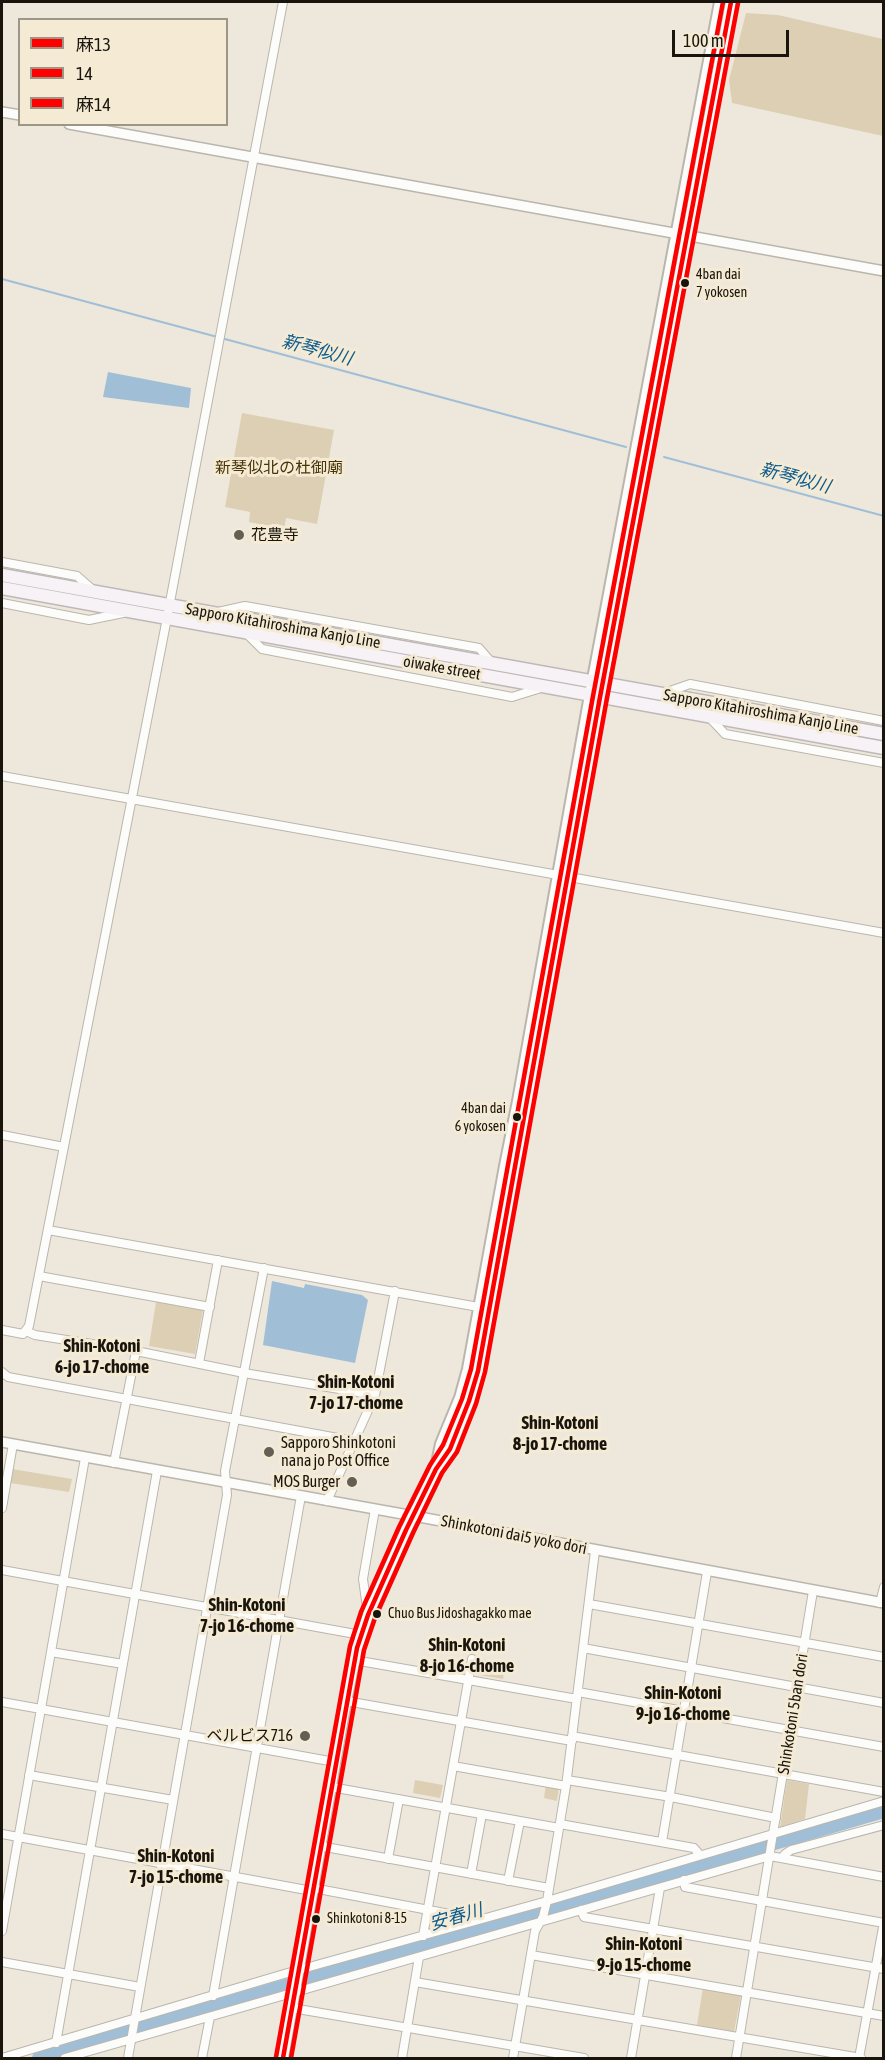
<!DOCTYPE html>
<meta charset="utf-8">
<style>
body{margin:0}
#map{position:relative;width:885px;height:2060px;overflow:hidden;background:#eee8dc;font-family:"Asap Condensed","Noto Sans JP",sans-serif}
canvas{display:block}
.frame{position:absolute;inset:0;border:3px solid #19150d;pointer-events:none}
.legend{position:absolute;left:18px;top:18px;width:210px;height:108px;box-sizing:border-box;background:#f5ebd5;border:2px solid #9d9585;margin:0;padding:8px 10px;list-style:none;font-size:18px;color:#19150d}
.legend li{display:flex;align-items:center;gap:12px;height:30px}
.legend b{width:30px;border:2px solid #9d9585}
.scale{position:absolute;left:672px;top:30px;width:117px;height:27px;box-sizing:border-box;border:3px solid #19150d;border-top:0;padding-left:8px;font-size:18px;line-height:21px;white-space:nowrap;color:#19150d;-webkit-text-stroke:4px #f5ebd5;paint-order:stroke}
</style>
<div id="map">
<canvas width="885" height="2060"></canvas>
<div class="frame"></div>
<ul class="legend">
<li><b style="height:8px;background:#f00"></b>麻13</li>
<li><b style="height:8px;background:#f00"></b>14</li>
<li><b style="height:8px;background:#f00"></b>麻14</li>
</ul>
<div class="scale">100 m</div>
</div>
<script>
const ctx = document.querySelector('canvas').getContext('2d');
ctx.lineJoin = 'round';
function fill(path, color) { ctx.fillStyle = color; ctx.fill(path, 'evenodd'); }
const toPath = rows => new Path2D(rows.map(r => 'M' + r).join(''));
function strokePath(path, color, width, dash) { ctx.strokeStyle = color; ctx.lineWidth = width; ctx.lineCap = dash ? 'butt' : 'round'; ctx.setLineDash(dash || []); ctx.stroke(path); }
function write(font, color, halo, rows, align = 'center') {
  ctx.font = font + ' "Asap Condensed","Noto Sans JP",sans-serif'; ctx.lineWidth = 6; ctx.setLineDash([]); ctx.textBaseline = 'middle'; ctx.strokeStyle = halo; ctx.fillStyle = color; for (const [text, x, y, turn = 0] of rows) {
    ctx.save(); ctx.translate(x, y); ctx.rotate((+turn || 0) * Math.PI / 180); ctx.textAlign = isNaN(turn) ? turn : align; if (halo) ctx.strokeText(text, 0, 0); ctx.fillText(text, 0, 0); ctx.restore();
  }
}
fill(toPath([
 [746,13,778,15,883,39,883,136,732,103,729,80],
 [242,413,334,430,317,524,286,518,284,529,279,528,279,531,259,527,259,524,249,522,250,512,225,507],
 [156,1302,203,1310,195,1354,149,1346],
 [12,1469,72,1479,69,1492,10,1483],
 [476,1658,505,1663,503,1679,474,1674],
 [415,1780,443,1785,440,1798,413,1793],
 [787,1780,809,1784,805,1819,780,1827],
 [546,1784,559,1787,557,1801,544,1798],
 [703,1988,741,1995,734,2032,697,2025]
]), '#dccfb4');
fill(toPath([
 [108,372,191,388,189,408,103,397],
 [272,1281,304,1288,305,1284,362,1295,368,1300,355,1363,263,1345]
]), '#a0bfd7');
strokePath(toPath([
 [2,279,626,447],
 [664,457,884,516]
]), '#a0bfd7', 2);
strokePath(toPath([
 [39,2058,884,1811]
]), '#a0bfd7', 14);
const minor = toPath([
 [2,562,77,576,93,590],
 [2,603,89,620,123,613],
 [218,612,245,606,479,648,492,663],
 [247,634,262,649,512,697,541,688],
 [664,693,690,684,884,721],
 [709,717,725,734,884,763],
 [2,776,884,933],
 [2,1135,64,1147],
 [48,1230,484,1308],
 [39,1276,210,1307],
 [2,1330,23,1334,29,1326,167,618,283,2],
 [26,1331,35,1335,136,1351,244,1373,375,1395],
 [199,1363,218,1260],
 [2,1372,8,1377,354,1441],
 [114,1463,136,1351],
 [327,1501,375,1395,395,1291],
 [2,1508,13,1444],
 [2,1570,361,1635],
 [880,1603,884,1587],
 [589,1604,884,1657],
 [368,1615,363,1579,375,1509],
 [583,1648,884,1703],
 [51,1652,123,1664],
 [354,1660,577,1699],
 [578,1692,884,1747],
 [346,1701,572,1741],
 [2,1702,335,1762],
 [572,1736,884,1792],
 [453,1766,566,1786],
 [29,1775,173,1800],
 [567,1780,671,1797,776,1818],
 [331,1787,559,1828],
 [560,1824,694,1848,700,1855],
 [2,1834,312,1891],
 [662,1842,707,1572],
 [320,1846,549,1888],
 [782,1858,785,1854,791,1850,884,1825],
 [388,1859,399,1799],
 [471,1874,482,1814],
 [684,1880,685,1887,884,1923],
 [508,1881,520,1821],
 [313,1888,476,1919],
 [581,1910,584,1917,884,1969],
 [2,1931,85,1458],
 [423,1936,472,1659],
 [531,1955,884,2016],
 [2,1962,140,1987],
 [415,1982,861,2058],
 [213,1996,301,1496],
 [292,2008,584,2058],
 [56,2043,157,1471],
 [2,2058,284,1974,547,1901,884,1801],
 [65,2058,770,1856,884,1877],
 [128,2058,227,1495,225,1471,264,1268],
 [202,2058,210,2017],
 [402,2058,419,1957],
 [513,2058,535,1931,543,1917,547,1901,566,1786,595,1551],
 [631,2058,660,1888],
 [736,2058,813,1591],
 [859,2058,884,1922]
]);
const tertiary = toPath([
 [2,112,20,115],
 [69,124,884,271],
 [2,1442,414,1516,884,1603]
]);
const secondary = toPath([
 [437,1463,441,1444,460,1398,468,1369,505,1166,518,1101,590,695,720,2],
 [283,2058,346,1701,357,1648,368,1615,406,1530,436,1469,450,1449,469,1401,478,1371,514,1169,528,1102,600,697,731,2]
]);
const primary = toPath([
 [2,575,884,734],
 [2,588,884,748]
]);
strokePath(minor, '#bbb6ad', 10);
strokePath(tertiary, '#bbb6ad', 12);
strokePath(secondary, '#bbb6ad', 14);
strokePath(primary, '#bfb8b9', 15);
strokePath(minor, '#fcfcfa', 8);
strokePath(tertiary, '#fcfcfa', 9);
strokePath(secondary, '#fcfcfa', 10);
strokePath(primary, '#f6f2f6', 12);
strokePath(toPath([
 [283,2058,357,1648,368,1615,406,1530,436,1469,450,1449,469,1401,478,1371,600,697,731,2]
]), '#f00', 4.5);
strokePath(toPath([
 [291,2058,364,1650,375,1618,413,1533,442,1473,457,1452,476,1404,485,1372,607,698,738,3]
]), '#f00', 4.5);
strokePath(toPath([
 [276,2057,350,1646,361,1612,399,1527,430,1465,443,1445,462,1399,471,1369,593,696,723,2]
]), '#f00', 4.5);
for (const [x, y, r, color] of [
 [685,283,5,"#19150d"],
 [239,535,6,"#645f55"],
 [517,1117,5,"#19150d"],
 [269,1452,6,"#645f55"],
 [352,1482,6,"#645f55"],
 [377,1614,5,"#19150d"],
 [305,1736,6,"#645f55"],
 [316,1919,5,"#19150d"]
]) { const dot = new Path2D(); dot.arc(x, y, r, 0, 2 * Math.PI); ctx.fillStyle = color; ctx.fill(dot); strokePath(dot, '#f5ebd5', 2); }
write('14px', '#19150d', '#f5ebd5', [
 ["4ban dai",696,275],
 ["7 yokosen",696,293],
 ["4ban dai",506,1109,"right"],
 ["6 yokosen",506,1127,"right"],
 ["Chuo Bus Jidoshagakko mae",388,1614],
 ["Shinkotoni 8-15",327,1919]
], 'left');
write('16px', '#473508', '#f5ebd5', [
 ["新琴似北の杜御廟",279,468]
]);
write('16px', '#19150d', '#f5ebd5', [
 ["花豊寺",251,535],
 ["Sapporo Shinkotoni",281,1443],
 ["nana jo Post Office",281,1461],
 ["MOS Burger",340,1482,"right"],
 ["ベルビス716",293,1736,"right"]
], 'left');
write('16px', '#19150d', '#f5ebd5', [
 ["Sapporo Kitahiroshima Kanjo Line",283,626,10],
 ["oiwake street",442,668,10],
 ["Sapporo Kitahiroshima Kanjo Line",761,712,10],
 ["Shinkotoni dai5 yoko dori",514,1535,11],
 ["Shinkotoni 5ban dori",793,1714,-81]
]);
write('italic 18px', '#0e5c8d', '#f5ebd5', [
 ["新琴似川",317,350,15],
 ["新琴似川",795,478,15],
 ["安春川",456,1917,-16]
]);
write('bold 18px', '#19150d', '#f5ebd5', [
 ["Shin-Kotoni",102,1346],
 ["6-jo 17-chome",102,1367],
 ["Shin-Kotoni",356,1382],
 ["7-jo 17-chome",356,1403],
 ["Shin-Kotoni",560,1423],
 ["8-jo 17-chome",560,1444],
 ["Shin-Kotoni",247,1605],
 ["7-jo 16-chome",247,1626],
 ["Shin-Kotoni",467,1645],
 ["8-jo 16-chome",467,1666],
 ["Shin-Kotoni",683,1693],
 ["9-jo 16-chome",683,1714],
 ["Shin-Kotoni",176,1856],
 ["7-jo 15-chome",176,1877],
 ["Shin-Kotoni",644,1944],
 ["9-jo 15-chome",644,1965]
]);
</script>
